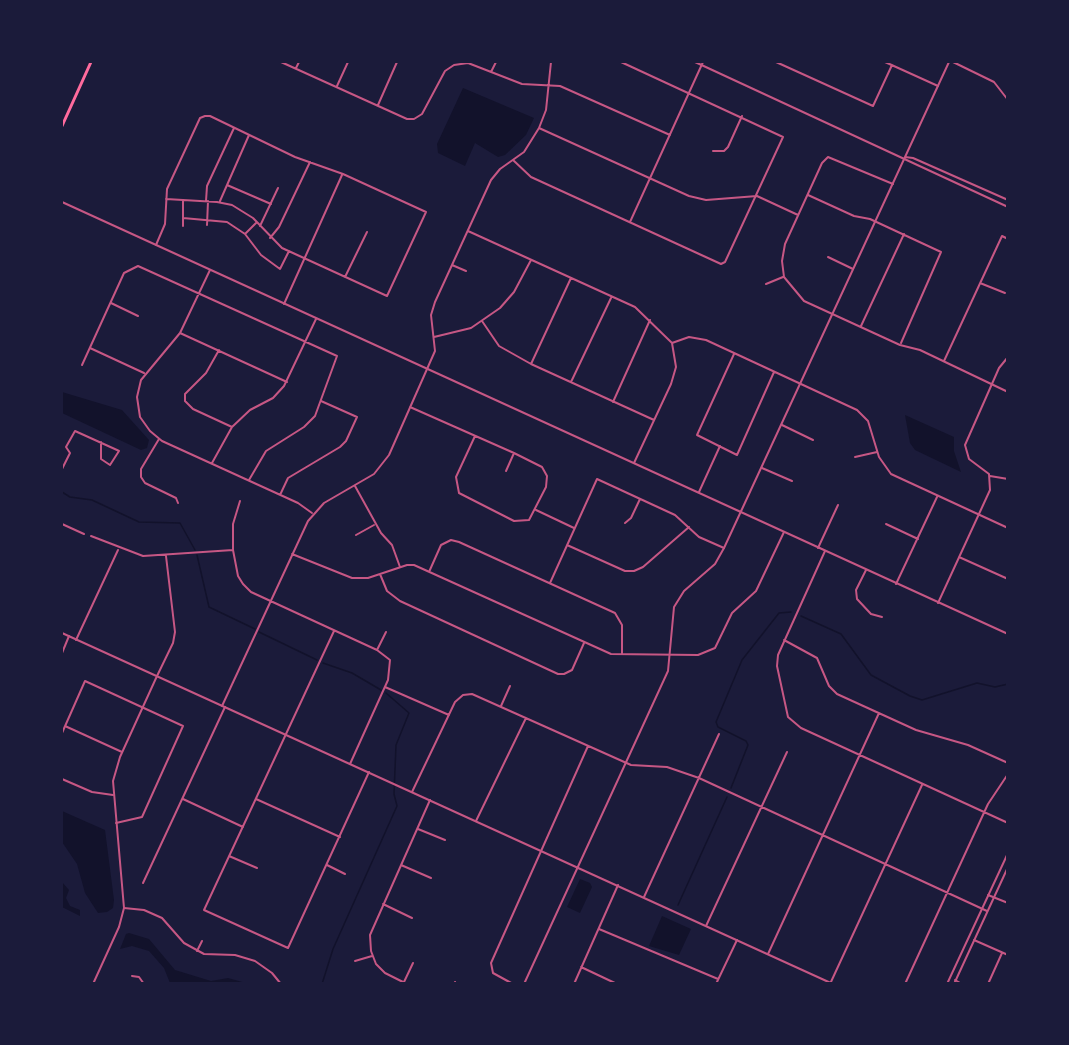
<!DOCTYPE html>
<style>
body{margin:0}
#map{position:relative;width:1069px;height:1045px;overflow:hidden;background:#1b1b3a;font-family:Rubik,sans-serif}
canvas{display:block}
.frame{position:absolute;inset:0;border:63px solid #1b1b3a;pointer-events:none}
</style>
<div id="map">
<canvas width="1069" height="1045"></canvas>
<div class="frame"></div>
</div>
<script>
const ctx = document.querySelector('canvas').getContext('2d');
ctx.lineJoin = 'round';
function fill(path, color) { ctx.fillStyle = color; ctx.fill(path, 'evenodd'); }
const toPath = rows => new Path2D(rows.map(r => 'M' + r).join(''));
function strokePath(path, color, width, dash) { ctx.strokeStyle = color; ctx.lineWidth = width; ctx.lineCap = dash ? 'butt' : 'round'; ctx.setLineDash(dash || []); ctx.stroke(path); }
fill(toPath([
 [463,88,534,118,526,135,505,155,498,157,475,143,465,166,438,153,437,144],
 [62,392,122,410,149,440,147,448,141,450,62,413],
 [905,415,954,437,954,451,961,472,915,450,910,443],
 [62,811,105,830,114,900,113,908,107,912,98,913,85,893,77,864,62,842],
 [62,870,62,882,69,890,66,898,70,906,80,910,80,916,62,907],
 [580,879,590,883,592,887,580,913,567,907],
 [662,916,691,929,679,955,649,946],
 [129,933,149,939,175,970,211,981,228,978,246,983,170,983,164,968,149,951,132,946,120,949,126,934]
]), '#12122b');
strokePath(toPath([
 [62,492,70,497,92,500,139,522,180,523,195,550],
 [197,555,209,607,255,629],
 [801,616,841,634,871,675,910,696,922,700,977,683,995,687,1008,684],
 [259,632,317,660],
 [323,663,352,673,381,690],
 [731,788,748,745,746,741,718,727,716,722,742,660,779,613,791,612],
 [678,905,727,797],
 [322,984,333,949,397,806,394,794,396,745,409,713,386,693]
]), '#12122b', 1.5);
strokePath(toPath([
 [281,62,407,119,414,119,422,114,445,71,454,65,468,63,522,84,560,86,670,135],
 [776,62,873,106,892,65],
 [885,62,938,86],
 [953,62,994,82,1008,100],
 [296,68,299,62],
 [491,72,496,62],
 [337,86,348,62],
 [378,105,397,62],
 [539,128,689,196,706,200,757,196,798,215],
 [713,151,724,151,728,147,742,116],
 [513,160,531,177,721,264,725,262,783,137,621,62],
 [893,184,828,157,822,163,785,244,782,261,784,277,804,301,900,345,920,350,1008,392],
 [227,185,271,204],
 [808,195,854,216,870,219,941,252,901,343],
 [206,201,207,186,234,128],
 [220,201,249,135],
 [183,218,227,222,245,234,261,255,280,269,289,251],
 [630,222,703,62],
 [207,225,208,201],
 [183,226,183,200],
 [260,226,278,188],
 [468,231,635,307,672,343,676,367,671,384,634,463],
 [245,234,257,222],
 [270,238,279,227,310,162],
 [156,245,165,224,167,189,200,118,205,116,210,116,295,157,343,174,426,212,387,296,282,248,253,218,232,205,217,202,166,199],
 [828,257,853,269],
 [452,265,466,271],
 [210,270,180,333,141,380,137,397,140,417,150,431,162,441,298,503,312,513],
 [345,277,367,232],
 [980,283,1005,293],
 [766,284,783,277],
 [111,303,138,316],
 [284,304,342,175],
 [482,321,499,346,531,364,654,420],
 [861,326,904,234],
 [180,333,287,382],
 [434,337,471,328,500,308,514,292,531,260],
 [672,343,689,337,706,340,857,410,868,421,879,457,891,474,1008,528],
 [90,348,144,373],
 [219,350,206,373,185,394,185,401,193,409,232,427],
 [734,354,697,435,737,455,774,372],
 [944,361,1002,236,1008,239],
 [531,364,571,278],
 [82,365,124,273,138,266,337,356,315,416,304,427,266,451,249,480],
 [571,382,611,298],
 [613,402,650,320],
 [410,407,514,453,542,467,547,476,546,487,529,520,514,521,459,493,456,477,475,436],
 [782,425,813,440],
 [159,439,141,469,141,477,145,483,176,498,178,503],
 [855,457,877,452],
 [212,463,232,427,250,410,273,398,284,386,316,319],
 [762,468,792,481],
 [62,469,70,453,66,447,75,431,117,450,119,451,110,465,101,459,101,442],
 [506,471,514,453],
 [990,476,1008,479],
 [355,486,381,533,392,545,400,567],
 [699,492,720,446],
 [280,495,288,478,340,447,346,441,357,417,321,401],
 [240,501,233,524,233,550,238,576,243,584,251,592,377,650,390,660,388,680,350,764],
 [536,510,574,528],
 [625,523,631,518,640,499],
 [62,524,84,534],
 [886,524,918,539],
 [356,535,374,525],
 [91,536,143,556,233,550],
 [567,545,625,571,634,571,643,567,689,527],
 [818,548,838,505],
 [825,551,778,655,777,666,788,717,801,728,1008,823],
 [292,554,352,578,368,578,407,565,414,565,611,654,698,655,715,648,732,613,756,591,784,532],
 [959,557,1008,579],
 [866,570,856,590,857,599,871,614,882,617],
 [429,572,441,545,451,540,459,542,615,613,622,625,622,654],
 [380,574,387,591,400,601,558,674,564,674,572,670,584,643],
 [550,583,597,479,675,515,699,537,724,548],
 [896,584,937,497],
 [938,603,990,490,989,474,969,459,965,445,999,368,1008,357],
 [334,631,204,910,288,948,369,772],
 [76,640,118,550],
 [784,640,817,658,829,686,837,694,916,730,968,745,1008,763],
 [377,650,386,632],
 [62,653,69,636],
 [157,676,173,643,175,632,166,556],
 [385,687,449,715],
 [222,706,308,521,324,503,374,474,389,455,435,351,431,315,435,302,491,180,500,169,524,152,539,128,546,110,551,62],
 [501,706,510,686],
 [65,726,122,752],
 [62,733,85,681,183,726,142,817,116,823],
 [62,779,92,792,113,795],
 [412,792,455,702,463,695,472,694,631,765,667,767,699,778,987,911],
 [183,799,243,827],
 [256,799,340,837],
 [476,821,526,718],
 [418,829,445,840],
 [229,856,257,868],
 [327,865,345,874],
 [401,865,431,878],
 [143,883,225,707],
 [988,895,1008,903],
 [644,897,719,734],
 [383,904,412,918],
 [124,908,144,910,162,918,184,943,204,954,235,955,255,961,272,973,281,984],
 [706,926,787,752],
 [599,929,718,979],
 [974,940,1008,955],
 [197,951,202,941],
 [768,954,879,713],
 [355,961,372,956],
 [581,967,617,984],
 [132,976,139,977,144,984],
 [955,980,962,984],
 [404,982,413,963],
 [407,984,385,973,376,964,371,951,370,935,430,800],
 [454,984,455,982],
 [513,984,493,973,491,963,588,746],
 [574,984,618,885],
 [716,984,737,940],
 [830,984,922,785],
 [905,984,988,804,1008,774],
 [988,984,1002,953]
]), '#c65784', 2);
strokePath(toPath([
 [695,62,1008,207],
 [905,157,913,158,1008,200],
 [62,202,1008,634],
 [62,633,833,984],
 [93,984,119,927,124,908,113,781,120,757,157,676],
 [524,984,668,671,674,607,684,591,715,564,724,548,949,62],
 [947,984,1008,853],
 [954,984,1008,867]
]), '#c65784', 2);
strokePath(toPath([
 [62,126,91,62]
]), '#ff6b9d', 3);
</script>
